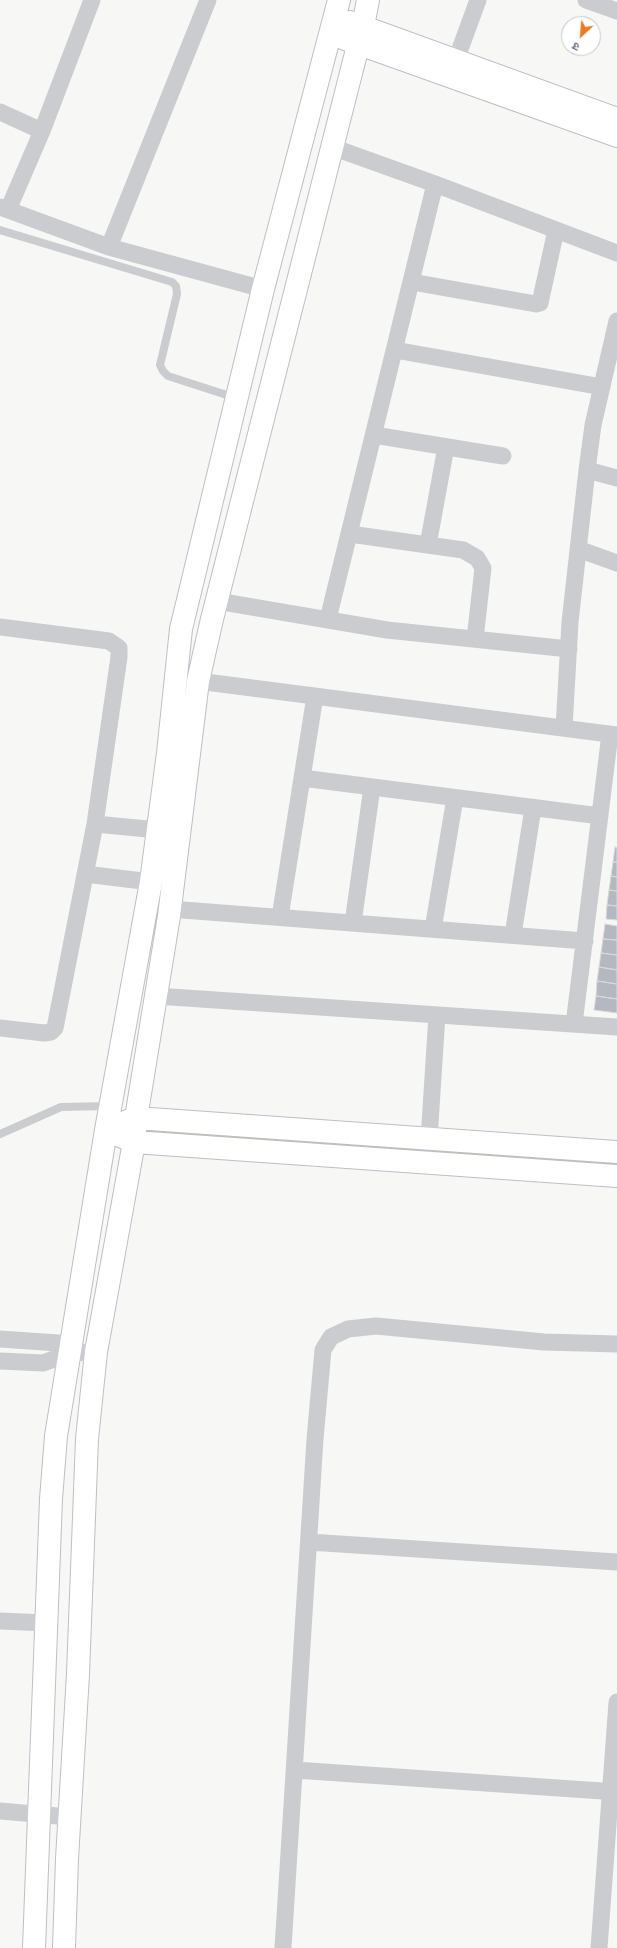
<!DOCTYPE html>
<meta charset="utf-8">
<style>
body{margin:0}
#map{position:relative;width:617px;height:1948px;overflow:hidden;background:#f7f8f5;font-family:"DejaVu Sans","Noto Sans Devanagari",sans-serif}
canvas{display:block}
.north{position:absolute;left:561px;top:16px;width:40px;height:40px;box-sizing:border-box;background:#fff;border:1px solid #c1c6cf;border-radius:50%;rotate:206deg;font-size:11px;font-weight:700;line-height:16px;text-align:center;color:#657188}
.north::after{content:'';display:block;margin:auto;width:14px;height:18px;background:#ee791e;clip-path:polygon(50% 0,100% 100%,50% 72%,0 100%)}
</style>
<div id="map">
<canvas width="617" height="1948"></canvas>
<div class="north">उ</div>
</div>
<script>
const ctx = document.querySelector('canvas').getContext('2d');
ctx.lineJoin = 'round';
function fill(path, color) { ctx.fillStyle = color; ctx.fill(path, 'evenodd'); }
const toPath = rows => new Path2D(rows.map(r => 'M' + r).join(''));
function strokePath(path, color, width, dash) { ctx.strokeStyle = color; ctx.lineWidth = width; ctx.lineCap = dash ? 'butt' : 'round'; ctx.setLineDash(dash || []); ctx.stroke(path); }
const building = toPath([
 [615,847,617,848,617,862,613,862,615,847],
 [613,862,617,862,617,877,611,876,613,862],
 [611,876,617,877,617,891,609,890,611,876],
 [609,890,617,891,617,906,607,905,609,890],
 [607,905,617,906,617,920,606,919,607,905],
 [605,924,617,926,617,940,603,939,605,924],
 [603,939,617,940,617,955,601,953,603,939],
 [601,953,617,955,617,970,599,967,601,953],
 [599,967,617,970,617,984,597,981,599,967],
 [597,981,617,984,617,999,596,996,597,981],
 [596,996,617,999,617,1013,594,1010,596,996]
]);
fill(building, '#b4b9c1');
strokePath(building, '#d9d9d7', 1);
const secondary = toPath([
 [350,22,617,119],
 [345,39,617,136],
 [122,1123,136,1118,617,1152],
 [120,1136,134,1142,617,1176],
 [34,1948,51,1499,56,1436,106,1130,151,882,168,753,181,629,263,289,339,0],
 [64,1948,67,1859,78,1674,87,1439,96,1352,134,1142,136,1118,169,916,198,681,212,619,363,26,368,0]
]);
strokePath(secondary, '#bcbfc5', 24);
strokePath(toPath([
 [0,230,172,282,176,286,177,294,160,365,163,371,168,376,236,398],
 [0,1134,61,1107,109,1106]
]), '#caccd0', 8);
strokePath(toPath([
 [586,0,617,11],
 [456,60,478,0],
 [0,112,42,131],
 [332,147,435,184],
 [0,207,109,247,263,289],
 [8,210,42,131,92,0],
 [109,247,208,0],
 [412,282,536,304,540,303,556,230],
 [395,350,602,387],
 [374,435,503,456],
 [587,470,617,478],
 [350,534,463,550,477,558,483,568,475,639],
 [428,545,446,447],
 [578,549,617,563],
 [217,601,387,630,569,649],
 [328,619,435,184,617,253],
 [0,627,109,641,119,648,119,657,95,824,158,830],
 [198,681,617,735],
 [564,728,570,622,587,470,593,425,617,321],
 [302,778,600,816],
 [85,874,151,882],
 [170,909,585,941],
 [280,917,315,696],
 [353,923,372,787],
 [433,929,455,798],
 [513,935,533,808],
 [156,996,617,1027],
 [574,1024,610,734],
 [0,1028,44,1033,51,1032,55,1028,95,824],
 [429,1139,437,1015],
 [0,1339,58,1343,70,1353],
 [0,1361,43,1363,70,1353,96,1352],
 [309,1542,617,1562],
 [0,1621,47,1623],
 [295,1770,617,1792],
 [0,1811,69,1817],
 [283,1948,315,1439,323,1350,331,1337,348,1329,376,1326,544,1342,617,1344],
 [599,1948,617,1702]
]), '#caccd0', 17);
strokePath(secondary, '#fff', 22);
</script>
